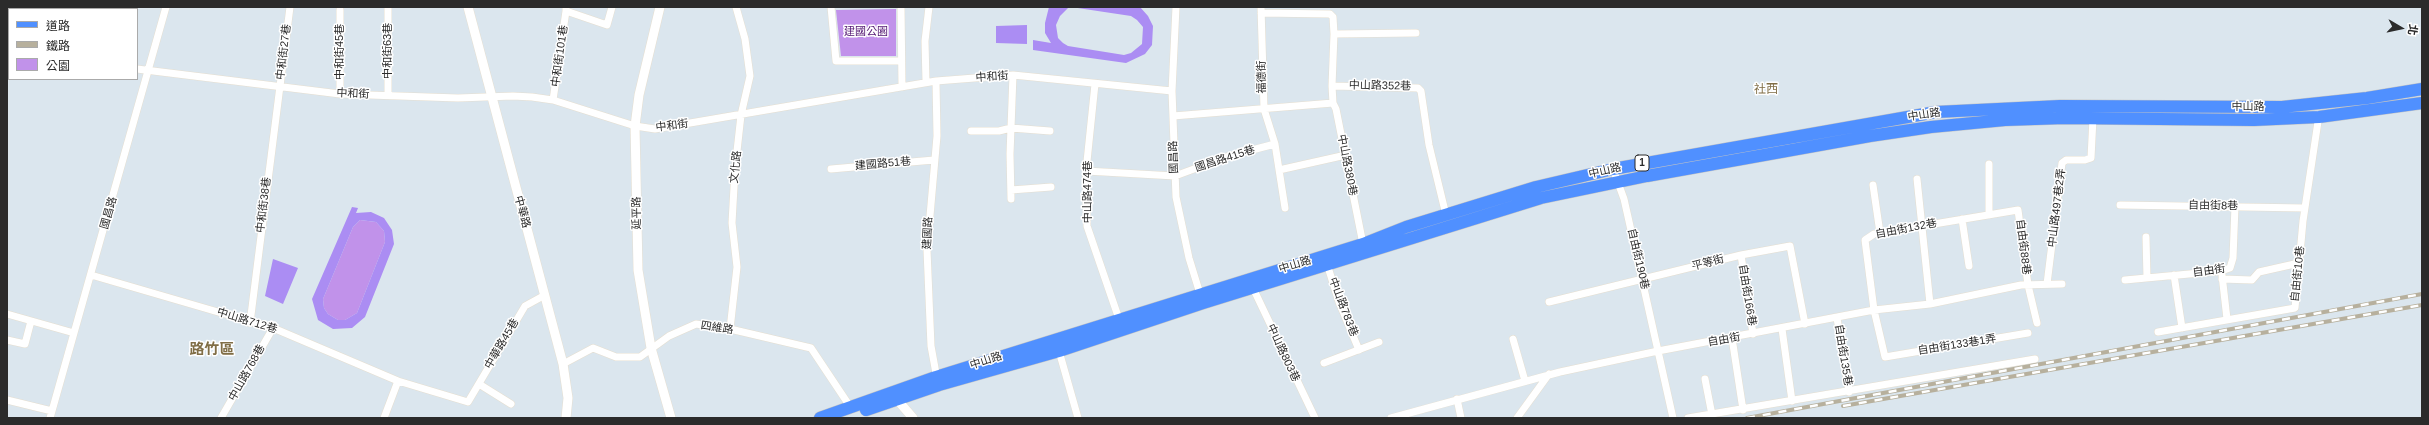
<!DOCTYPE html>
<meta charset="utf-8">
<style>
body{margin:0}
#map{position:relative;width:2429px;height:425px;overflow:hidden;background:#dbe6ee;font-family:Helvetica,"Noto Sans TC",sans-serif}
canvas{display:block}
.frame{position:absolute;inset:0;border:8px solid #2b2b2b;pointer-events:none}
.legend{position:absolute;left:8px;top:8px;width:130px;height:72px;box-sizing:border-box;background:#fff;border:1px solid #aaa;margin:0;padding:5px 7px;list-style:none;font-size:12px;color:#2b2b2b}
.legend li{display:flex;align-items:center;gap:8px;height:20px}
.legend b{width:20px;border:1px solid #aaa}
.north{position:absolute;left:2381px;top:8px;width:40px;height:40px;-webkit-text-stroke:3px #fff;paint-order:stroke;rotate:99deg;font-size:11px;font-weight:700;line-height:16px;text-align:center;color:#2b2b2b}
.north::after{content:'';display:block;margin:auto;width:14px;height:18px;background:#2b2b2b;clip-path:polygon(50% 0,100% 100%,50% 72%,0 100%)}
</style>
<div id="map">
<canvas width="2429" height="425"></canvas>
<div class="frame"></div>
<ul class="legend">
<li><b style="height:5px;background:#5090ff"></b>道路</li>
<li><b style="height:5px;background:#b7b09d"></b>鐵路</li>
<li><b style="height:11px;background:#c192ea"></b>公園</li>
</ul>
<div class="north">北</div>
</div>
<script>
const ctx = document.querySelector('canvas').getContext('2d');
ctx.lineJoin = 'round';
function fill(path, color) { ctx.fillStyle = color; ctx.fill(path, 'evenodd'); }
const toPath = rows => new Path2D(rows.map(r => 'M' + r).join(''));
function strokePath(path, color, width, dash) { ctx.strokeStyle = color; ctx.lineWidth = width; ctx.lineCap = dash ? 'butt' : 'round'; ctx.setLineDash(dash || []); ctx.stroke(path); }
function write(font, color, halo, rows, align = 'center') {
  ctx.font = font + ' Helvetica,"Noto Sans TC",sans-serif'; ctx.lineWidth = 3; ctx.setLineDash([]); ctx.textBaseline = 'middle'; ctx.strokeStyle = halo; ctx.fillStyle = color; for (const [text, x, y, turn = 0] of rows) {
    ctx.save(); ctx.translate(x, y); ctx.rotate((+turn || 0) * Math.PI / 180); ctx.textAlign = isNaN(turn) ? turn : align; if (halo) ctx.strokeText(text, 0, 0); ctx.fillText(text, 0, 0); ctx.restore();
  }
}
fill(toPath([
 [896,9,896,56,841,56,836,10],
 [360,220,376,222,384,231,385,242,357,313,345,320,338,320,328,314,324,308,323,299,353,227]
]), '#c192ea');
fill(toPath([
 [1049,7,1069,7,1060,16,1056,25,1058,38,1063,43,1068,46,1124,55,1131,53,1142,44,1143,27,1137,20,1131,16,1071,7,1140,7,1148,16,1153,26,1152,45,1145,54,1126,63,1033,50,1033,40,1051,43,1045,33,1045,23],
 [1027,25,1027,44,996,43,996,26],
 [352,207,358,208,356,213,371,212,384,218,392,230,394,244,365,317,352,328,333,329,318,320,312,299],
 [360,220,376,222,384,231,385,242,357,313,345,320,338,320,328,314,324,308,323,299,353,227],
 [273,259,298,268,283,304,265,296]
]), '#ab8df3');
const minor = toPath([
 [388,7,388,95],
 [566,7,566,11,607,25,612,7],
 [831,7,836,61,900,61],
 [901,7,902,87],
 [1176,7,1172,91,1176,197,1189,258,1201,297],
 [1261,7,1264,109,1275,144,1285,208],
 [1261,13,1330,14,1333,17,1334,34,1332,86,1418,88,1421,91,1429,145,1446,215],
 [1334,34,1416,33],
 [7,41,9,41],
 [137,69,340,94,458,98,513,96,532,97,553,100,635,126,655,129,936,81,1013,75,1172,91],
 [936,81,937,136,927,250,931,346,937,379],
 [926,82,925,41,929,7],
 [1095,84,1086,171,1087,226,1119,319],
 [1332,86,1333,103,1336,109,1363,244],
 [340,94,340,10],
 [553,100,566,11],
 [1173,116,1333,103],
 [971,131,999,131,1011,128,1050,131],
 [831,169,934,160],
 [1613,169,1624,199,1673,418],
 [1279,170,1346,155],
 [1086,171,1175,176,1229,156,1275,144],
 [1917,179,1930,304],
 [1873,185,1880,233],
 [1011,190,1051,187],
 [1011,199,1010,154,1013,75],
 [2120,205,2305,208],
 [1989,215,1989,164],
 [1962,219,1969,266],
 [2146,237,2147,278],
 [1741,255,1753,334],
 [1327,264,1339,302,1359,350],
 [91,275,273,328,398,381,384,418],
 [2174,275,2182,328],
 [2222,275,2227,319],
 [2222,279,2252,280,2259,272,2299,263],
 [2125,280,2221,271,2230,268,2233,258,2235,206],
 [2047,284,2062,163,2066,160,2085,160,2091,158,2093,118],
 [1253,288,1315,418],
 [1549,302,1741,255,1790,246,1805,324],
 [7,314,74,333],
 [1837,318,1849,392],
 [250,323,290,7],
 [730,329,737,267,732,223,735,169,741,115,750,76,745,39,736,7],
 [1782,329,1792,401],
 [2158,332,2295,308,2303,221,2319,115],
 [2028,333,1885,357,1874,310,1865,240,1874,234,2018,210,2028,285,2037,323],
 [1732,338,1743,410],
 [1513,339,1525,381],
 [7,340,25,344,31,321],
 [1059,351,1078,418],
 [1324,363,1379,342],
 [563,364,593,348,616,357,640,357,669,336,696,324,730,329,811,348,851,408],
 [1705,379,1712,415],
 [398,381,468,402,525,306,545,295],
 [479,384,511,404],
 [1457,399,1461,418],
 [7,400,52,411],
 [50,418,166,7],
 [221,418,273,328],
 [1391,418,1560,372,1658,351,1874,310,1930,304,2021,285,2062,284],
 [1517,418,1549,374],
 [1688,418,2035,359]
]);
const tertiary = toPath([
 [468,7,563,364,568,398,566,418],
 [660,7,639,95,635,126,638,270,651,348,671,418],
 [894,396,913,418]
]);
const primary = toPath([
 [866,410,939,385,1059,351,1203,303,1541,198,1647,176,1870,136,1931,127,2005,120,2065,118,2254,120,2319,117,2422,103],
 [820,418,936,377,1363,244,1406,227,1536,187,1613,169,1936,112,2060,106,2282,107,2367,98,2422,89]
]);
strokePath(minor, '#e5ded0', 8);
strokePath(tertiary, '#e5ded0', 10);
strokePath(primary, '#c4c4c4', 13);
strokePath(minor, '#fff', 7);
strokePath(tertiary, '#fff', 9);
strokePath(primary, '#5090ff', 12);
const rail = toPath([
 [1843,406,2422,305],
 [1747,418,2422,294]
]);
strokePath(rail, '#b7b09d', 4);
strokePath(rail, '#fff', 2.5, [8]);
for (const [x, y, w] of [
 [1642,163,14]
]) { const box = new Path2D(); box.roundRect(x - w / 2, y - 8, w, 16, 3); ctx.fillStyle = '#fff'; ctx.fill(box); strokePath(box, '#2b2b2b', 1); }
write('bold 10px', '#2b2b2b', null, [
 ["1",1642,163]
]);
write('11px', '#501370', '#fff', [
 ["建國公園",866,32]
]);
write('11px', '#2b2b2b', '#fff', [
 ["中和街63巷",388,51,-90],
 ["中和街27巷",284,52,-83],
 ["中和街45巷",340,52,-90],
 ["中和街101巷",560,56,-82],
 ["中和街",992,77,-4],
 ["福德街",1262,77,-91],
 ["中山路352巷",1380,86,1],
 ["中和街",353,94,3],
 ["中山路",2248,107],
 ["中山路",1924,115,-9],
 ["中和街",672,126,-7],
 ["國昌路",1174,157,-92],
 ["國昌路415巷",1225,159,-18],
 ["建國路51巷",883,164,-5],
 ["中山路380巷",1347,165,79],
 ["文化路",736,167,-84],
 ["中山路",1605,171,-13],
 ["中山路474巷",1088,192,-90],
 ["中和街38巷",264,205,-83],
 ["自由街8巷",2213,206,1],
 ["中山路497巷2弄",2057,208,-83],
 ["中華路",522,212,75],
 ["國昌路",109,213,-74],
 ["延平路",637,213,-91],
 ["自由街132巷",1906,229,-11],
 ["建國路",928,233,-87],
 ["自由街88巷",2023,247,83],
 ["自由街190巷",1638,259,77],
 ["平等街",1708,263,-14],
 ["中山路",1295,265,-17],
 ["自由街",2209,271,-8],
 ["自由街10巷",2298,274,-84],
 ["自由街166巷",1747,295,81],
 ["中山路783巷",1343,307,69],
 ["中山路712巷",247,321,17],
 ["四維路",717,328,9],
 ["自由街",1724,340,-10],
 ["中華路45巷",502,344,-60],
 ["自由街133巷1弄",1957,345,-9],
 ["中山路803巷",1283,353,65],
 ["自由街135巷",1843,355,81],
 ["中山路",986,361,-18],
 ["中山路768巷",247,373,-61]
]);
write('12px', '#806e46', '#fff', [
 ["社西",1766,90]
]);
write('bold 15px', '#806e46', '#fff', [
 ["路竹區",212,350]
]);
</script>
